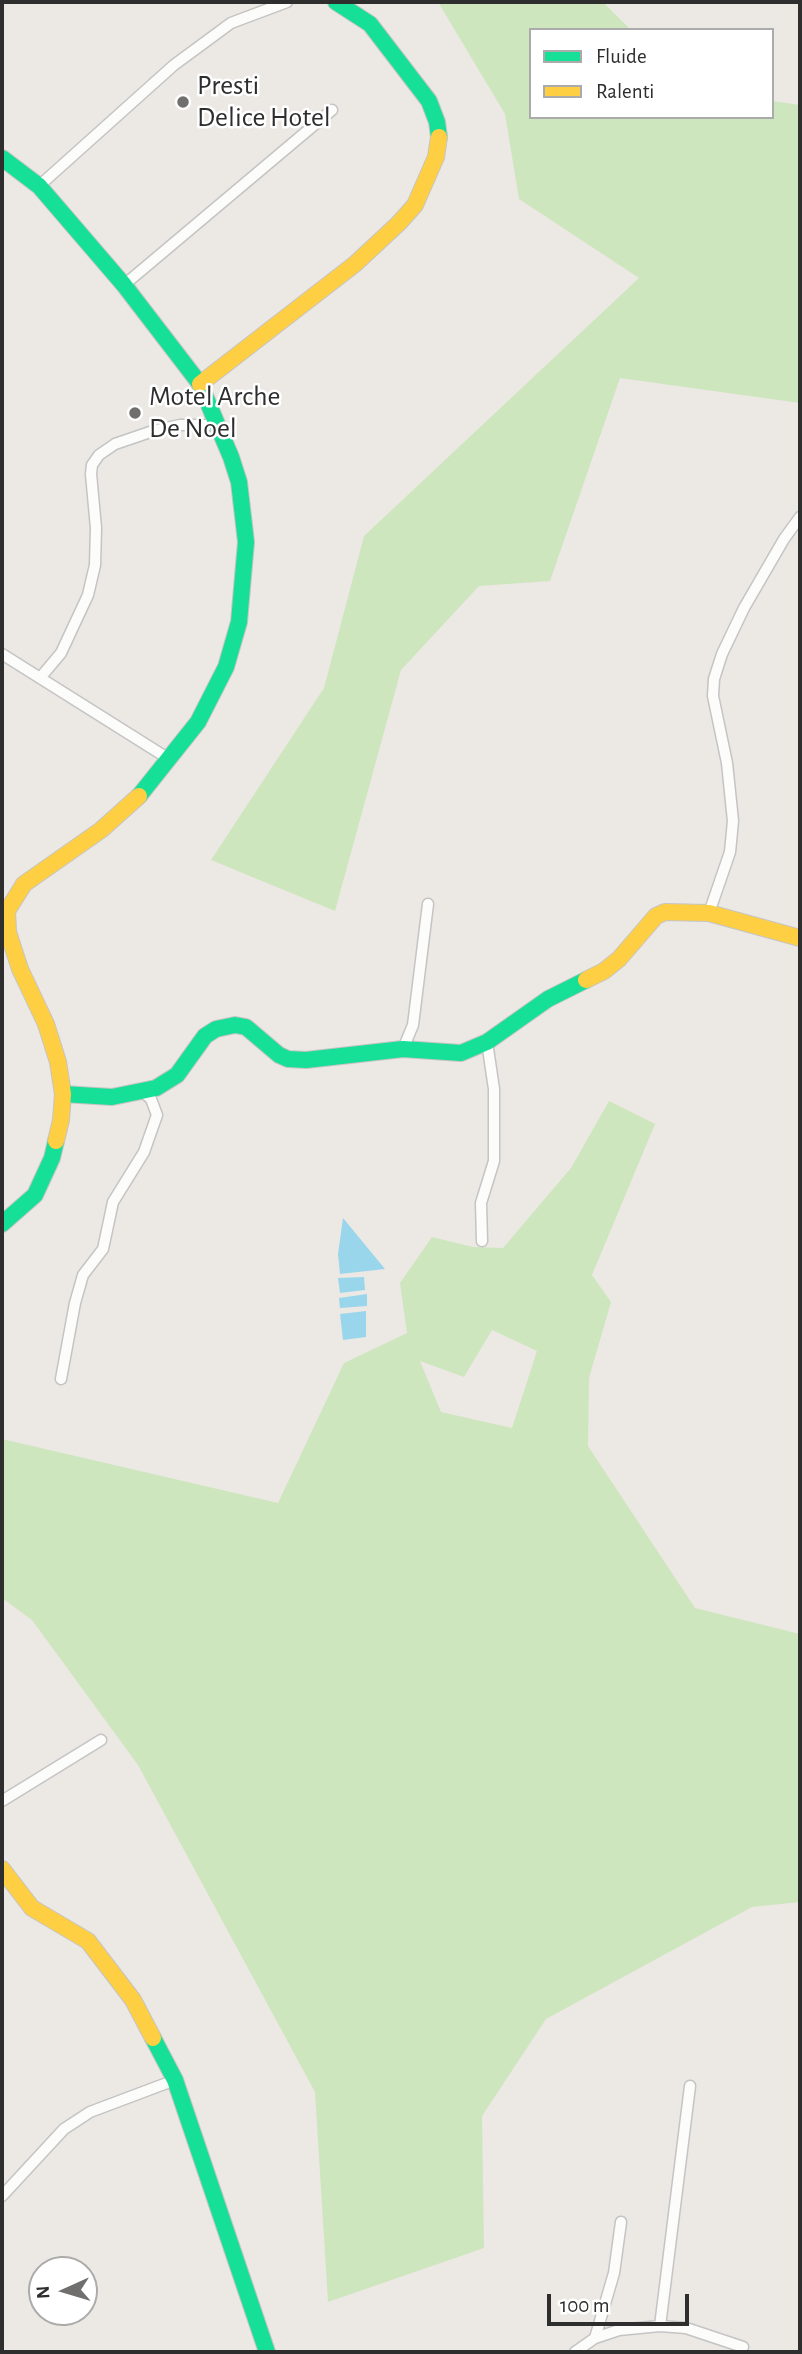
<!DOCTYPE html>
<style>
body{margin:0}
#map{position:relative;width:802px;height:2354px;overflow:hidden;background:#ece8e4;font-family:"Alegreya Sans",sans-serif}
canvas{display:block}
.frame{position:absolute;inset:0;border:4px solid #2e2e2e;pointer-events:none}
.legend{position:absolute;left:529px;top:28px;width:245px;height:91px;box-sizing:border-box;background:#fff;border:2px solid #ababab;margin:0;padding:9px 12px;list-style:none;font-size:21px;color:#2e2e2e}
.legend li{display:flex;align-items:center;gap:14px;height:35px}
.legend b{width:35px;border:2px solid #ababab}
.north{position:absolute;left:28px;top:2256px;width:70px;height:70px;box-sizing:border-box;background:#fff;border:2px solid #ababab;border-radius:50%;rotate:266deg;font-size:19px;font-weight:700;line-height:28px;text-align:center;color:#2e2e2e}
.north::after{content:'';display:block;margin:auto;width:24px;height:32px;background:#706f6e;clip-path:polygon(50% 0,100% 100%,50% 72%,0 100%)}
.scale{position:absolute;left:547px;top:2294px;width:142px;height:32px;box-sizing:border-box;border:4px solid #2e2e2e;border-top:0;padding-left:9px;font-size:21px;line-height:24px;white-space:nowrap;color:#2e2e2e;-webkit-text-stroke:5px #fff;paint-order:stroke}
</style>
<div id="map">
<canvas width="802" height="2354"></canvas>
<div class="frame"></div>
<ul class="legend">
<li><b style="height:9px;background:#16e098"></b>Fluide</li>
<li><b style="height:9px;background:#ffcf43"></b>Ralenti</li>
</ul>
<div class="north">N</div>
<div class="scale">100 m</div>
</div>
<script>
const ctx = document.querySelector('canvas').getContext('2d');
ctx.lineJoin = 'round';
function fill(path, color) { ctx.fillStyle = color; ctx.fill(path, 'evenodd'); }
const toPath = rows => new Path2D(rows.map(r => 'M' + r).join(''));
function strokePath(path, color, width, dash) { ctx.strokeStyle = color; ctx.lineWidth = width; ctx.lineCap = dash ? 'butt' : 'round'; ctx.setLineDash(dash || []); ctx.stroke(path); }
function write(font, color, halo, rows, align = 'center') {
  ctx.font = font + ' "Alegreya Sans",sans-serif'; ctx.lineWidth = 5; ctx.setLineDash([]); ctx.textBaseline = 'middle'; ctx.strokeStyle = halo; ctx.fillStyle = color; for (const [text, x, y, turn = 0] of rows) {
    ctx.save(); ctx.translate(x, y); ctx.rotate((+turn || 0) * Math.PI / 180); ctx.textAlign = isNaN(turn) ? turn : align; if (halo) ctx.strokeText(text, 0, 0); ctx.fillText(text, 0, 0); ctx.restore();
  }
}
fill(toPath([
 [438,2,603,2,631,30,531,30,531,117,772,117,772,101,800,105,800,403,620,378,550,581,479,586,401,670,335,911,211,860,324,688,364,536,639,278,519,199,505,114],
 [609,1101,655,1124,592,1275,611,1302,589,1378,588,1446,695,1608,800,1634,800,1902,752,1907,546,2019,482,2116,484,2248,328,2302,315,2092,138,1765,32,1620,2,1598,2,1439,278,1503,344,1363,407,1333,400,1283,432,1237,473,1247,503,1248,571,1168],
 [492,1330,537,1351,512,1428,441,1412,420,1361,464,1377]
]), '#cee6be');
fill(toPath([
 [343,1218,385,1269,340,1274,338,1254],
 [364,1277,365,1290,340,1293,338,1278],
 [367,1294,367,1306,340,1308,339,1298],
 [366,1311,366,1337,343,1340,340,1314]
]), '#99d6ec');
const street = toPath([
 [39,186,174,65,231,23,287,2],
 [124,285,332,110],
 [2,654,169,759],
 [40,678,61,653,88,595,95,565,96,528,91,474,92,465,99,455,115,444,153,431,180,425,216,425],
 [709,913,730,852,733,821,727,763,713,696,714,679,722,654,744,608,784,539,800,517],
 [403,1049,413,1025,428,904],
 [482,1241,481,1203,494,1161,494,1089,487,1042],
 [61,1379,75,1303,83,1275,103,1249,113,1202,144,1152,157,1115,151,1099,144,1093],
 [2,1801,101,1740],
 [2,2196,64,2129,90,2112,175,2080],
 [660,2326,690,2086],
 [595,2338,614,2273,621,2222],
 [575,2352,595,2338,619,2330,660,2326,686,2328,743,2347]
]);
const fast = toPath([
 [336,2,370,24,429,101,437,122,439,137],
 [2,158,39,186,124,285,200,384,231,457,239,482,246,542,239,622,226,667,198,722,139,796],
 [63,1094,112,1097,156,1088,177,1075,205,1036,216,1029,235,1025,246,1027,279,1055,288,1059,306,1060,403,1049,461,1053,487,1042,548,999,586,980],
 [2,1224,35,1195,52,1158,56,1141],
 [153,2038,175,2080,267,2352]
]);
const slow = toPath([
 [200,384,355,264,399,223,415,205,436,157,439,137],
 [586,980,604,971,619,959,656,916,665,912,709,913,800,938],
 [56,1141,61,1120,63,1094,58,1062,46,1024,20,969,8,932,7,911,24,884,101,830,139,796],
 [2,1869,32,1908,88,1941,133,2000,153,2038]
]);
strokePath(street, '#c5c4c5', 13);
strokePath(fast, '#c5c4c5', 18);
strokePath(slow, '#c5c4c5', 18);
strokePath(street, '#fcfcfb', 10);
strokePath(fast, '#16e098', 16);
strokePath(slow, '#ffcf43', 16);
for (const [x, y, r, color] of [
 [183,102,7,"#706f6e"],
 [135,413,7,"#706f6e"]
]) { const dot = new Path2D(); dot.arc(x, y, r, 0, 2 * Math.PI); ctx.fillStyle = color; ctx.fill(dot); strokePath(dot, '#fff', 2.5); }
write('28px', '#2e2e2e', '#fff', [
 ["Presti",197,86],
 ["Delice Hotel",197,118],
 ["Motel Arche",149,397],
 ["De Noel",149,429]
], 'left');
</script>
